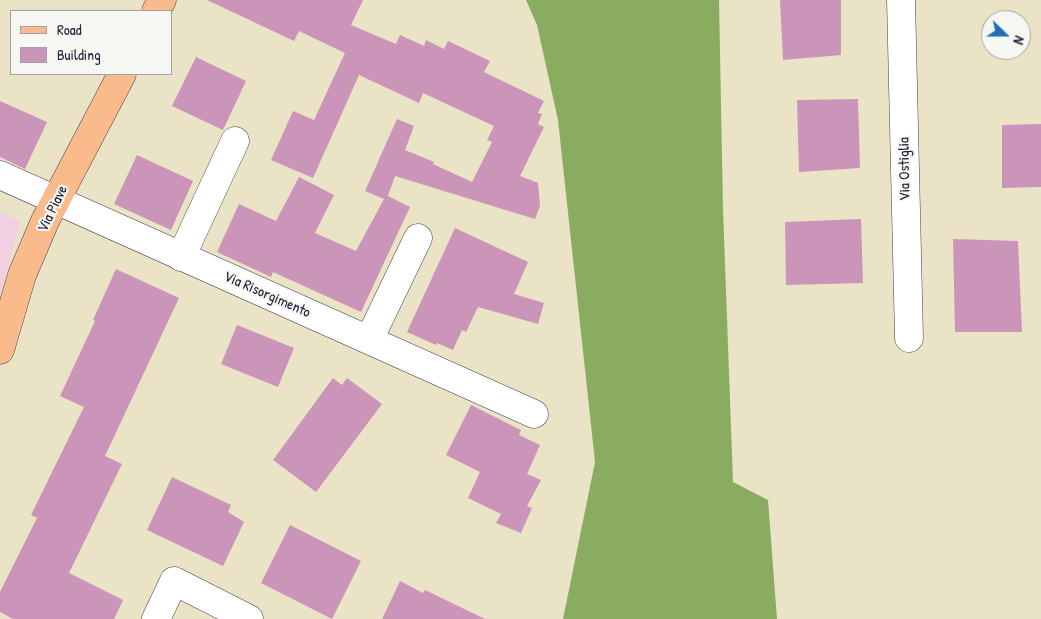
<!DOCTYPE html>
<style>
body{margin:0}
#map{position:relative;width:1041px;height:619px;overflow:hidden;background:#ebe3c6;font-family:"Patrick Hand",sans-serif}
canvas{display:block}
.legend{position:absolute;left:10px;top:10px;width:162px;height:65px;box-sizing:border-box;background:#f6f6f2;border:1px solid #a1a1a9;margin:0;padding:6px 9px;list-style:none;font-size:15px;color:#22223b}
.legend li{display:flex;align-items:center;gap:10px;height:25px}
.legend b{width:25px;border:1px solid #a1a1a9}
.north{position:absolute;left:981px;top:10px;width:50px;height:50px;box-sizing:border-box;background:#f6f6f2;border:1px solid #a1a1a9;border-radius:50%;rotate:112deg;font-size:14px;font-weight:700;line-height:20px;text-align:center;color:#22223b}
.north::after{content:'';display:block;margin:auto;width:18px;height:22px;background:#1f6fb2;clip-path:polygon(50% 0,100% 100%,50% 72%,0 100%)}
</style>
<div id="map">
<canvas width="1041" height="619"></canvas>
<ul class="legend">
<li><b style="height:6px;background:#fabb8c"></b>Road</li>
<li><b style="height:14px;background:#ca95b8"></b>Building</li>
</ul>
<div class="north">N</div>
</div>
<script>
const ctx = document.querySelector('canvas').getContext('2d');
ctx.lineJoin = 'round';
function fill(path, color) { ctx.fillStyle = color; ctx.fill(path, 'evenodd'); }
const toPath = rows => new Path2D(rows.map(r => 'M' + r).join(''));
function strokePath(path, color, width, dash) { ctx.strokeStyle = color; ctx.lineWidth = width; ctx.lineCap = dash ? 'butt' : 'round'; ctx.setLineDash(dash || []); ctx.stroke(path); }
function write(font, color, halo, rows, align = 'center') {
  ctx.font = font + ' "Patrick Hand",sans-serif'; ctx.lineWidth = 4.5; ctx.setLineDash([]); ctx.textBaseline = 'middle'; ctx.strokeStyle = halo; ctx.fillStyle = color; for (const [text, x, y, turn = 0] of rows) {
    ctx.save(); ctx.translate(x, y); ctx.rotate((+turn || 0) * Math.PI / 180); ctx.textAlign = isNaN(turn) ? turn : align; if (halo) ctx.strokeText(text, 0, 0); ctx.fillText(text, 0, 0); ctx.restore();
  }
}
fill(toPath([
 [0,212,20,221,0,297]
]), '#f2cfe1');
fill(toPath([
 [526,0,719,0,723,209,733,482,768,500,777,619,563,619,595,462,558,120,537,25]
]), '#8aac60');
fill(toPath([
 [207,0,363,0,351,25,396,44,400,35,424,46,426,40,444,49,448,41,490,61,484,72,544,101,538,113,542,114,538,124,544,127,520,176,538,183,540,206,535,219,395,176,388,196,410,207,361,312,273,272,271,277,217,252,239,204,276,221,299,177,334,195,315,233,356,251,384,199,365,191,397,119,414,126,405,150,434,162,433,164,472,182,492,142,487,140,494,126,423,93,419,103,359,75,313,178,271,160,293,111,314,120,345,53,299,31,294,41],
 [780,0,841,0,841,55,783,60],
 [196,57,246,81,223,130,172,106],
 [858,99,860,168,799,172,797,100],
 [0,101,47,122,25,169,0,157],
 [1041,124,1041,187,1002,188,1002,125],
 [137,155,193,181,171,230,114,204],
 [861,219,863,283,786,285,785,222],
 [455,228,528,262,514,294,544,303,538,324,478,307,466,332,462,330,453,350,437,343,436,345,407,332],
 [953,239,1018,241,1022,332,955,332],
 [116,269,179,298,105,456,122,464,69,573,123,600,114,619,13,619,0,612,0,592,37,518,31,515,84,407,60,396,95,321,93,320],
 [237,325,294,348,278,387,221,364],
 [333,378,342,385,347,378,382,404,316,492,273,460],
 [471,405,521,430,519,435,540,445,527,474,541,480,527,506,532,508,521,533,496,523,501,514,468,498,480,472,446,455],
 [172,477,231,505,228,512,244,522,223,566,147,530],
 [290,525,361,561,332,619,261,583],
 [400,581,423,593,425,590,485,619,382,619]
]), '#ca95b8');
const minor = toPath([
 [901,0,909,338],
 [0,175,534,414],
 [181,257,235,141],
 [369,340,418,238],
 [156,619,174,581,249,619]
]);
const major = toPath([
 [156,11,162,0],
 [0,350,22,275,45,221,122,74]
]);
strokePath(minor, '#403f50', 29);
strokePath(major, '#403f50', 29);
strokePath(minor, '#fff', 28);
strokePath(major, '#fabb8c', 28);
write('15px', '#22223b', '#f6f6f2', [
 ["Via Ostiglia",905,169,-91],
 ["Via Piave",53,209,-64],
 ["Via Risorgimento",267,295,24]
]);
</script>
